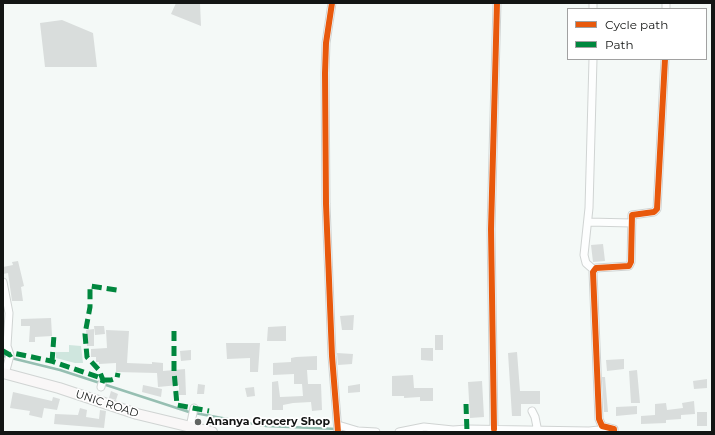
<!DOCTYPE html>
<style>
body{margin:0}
#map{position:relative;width:715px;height:435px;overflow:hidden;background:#f4f9f7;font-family:Montserrat,sans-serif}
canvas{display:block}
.frame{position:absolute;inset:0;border:4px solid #131514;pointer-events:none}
.legend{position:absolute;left:567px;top:8px;width:140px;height:52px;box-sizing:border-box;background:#fff;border:1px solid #a1a1a1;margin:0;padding:5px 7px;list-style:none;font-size:12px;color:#131514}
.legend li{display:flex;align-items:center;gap:8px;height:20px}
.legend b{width:20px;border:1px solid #a1a1a1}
</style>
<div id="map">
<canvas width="715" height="435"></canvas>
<div class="frame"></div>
<ul class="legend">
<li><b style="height:5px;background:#e8590c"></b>Cycle path</li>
<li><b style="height:5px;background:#00873e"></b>Path</li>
</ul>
</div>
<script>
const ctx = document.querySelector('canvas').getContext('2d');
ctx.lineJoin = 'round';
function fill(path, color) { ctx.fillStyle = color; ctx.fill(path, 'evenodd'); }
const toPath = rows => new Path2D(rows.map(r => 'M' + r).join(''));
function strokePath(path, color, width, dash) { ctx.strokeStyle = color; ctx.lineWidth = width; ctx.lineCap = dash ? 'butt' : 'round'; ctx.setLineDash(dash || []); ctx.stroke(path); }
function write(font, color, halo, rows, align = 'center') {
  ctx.font = font + ' Montserrat,sans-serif'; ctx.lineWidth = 3.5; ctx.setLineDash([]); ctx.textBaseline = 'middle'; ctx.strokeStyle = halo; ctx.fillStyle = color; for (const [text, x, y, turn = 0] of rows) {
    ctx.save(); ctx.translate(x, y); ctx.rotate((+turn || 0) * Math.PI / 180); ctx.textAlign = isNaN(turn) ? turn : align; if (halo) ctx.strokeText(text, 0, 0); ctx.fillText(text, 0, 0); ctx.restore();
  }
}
fill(toPath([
 [69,345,81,346,83,363,75,363,56,358,56,352,69,352]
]), '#cfe6de');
strokePath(toPath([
 [3,356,60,370,189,412,266,426,337,429]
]), '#96bfb2', 2.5);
fill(toPath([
 [176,3,200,3,201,26,171,14],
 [62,20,93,33,97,67,45,67,40,23],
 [603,244,605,261,593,262,591,245],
 [18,261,24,286,21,287,23,301,12,301,8,273,3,274,3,267,13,265,12,262],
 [354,315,353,330,342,330,340,316],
 [51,318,52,336,35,337,35,342,29,342,30,326,21,326,21,319],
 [94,326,104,326,105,334,95,335],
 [286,326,286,341,267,341,268,327],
 [94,329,94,346,87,346,86,330],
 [106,330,129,331,127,363,152,364,152,362,163,363,163,371,185,369,186,395,179,395,179,385,158,387,157,373,116,372,116,363,99,364,99,362,96,362,96,357,91,357,91,349,107,348],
 [435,335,443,335,443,350,435,350],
 [226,343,260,343,258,372,250,372,250,358,227,359],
 [421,348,433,348,433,361,421,360],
 [191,350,191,360,181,361,180,351],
 [517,352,520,391,540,391,540,404,521,404,521,416,512,416,508,353],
 [337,353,353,354,352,364,338,365],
 [317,356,317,370,307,370,308,384,321,384,322,410,312,411,311,402,293,403,283,405,283,410,272,410,272,382,278,381,280,397,303,396,302,384,294,384,294,374,273,375,273,363,291,362,291,358,296,357],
 [624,359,624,369,607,371,606,360],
 [637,370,640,403,631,403,629,371],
 [413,375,414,388,433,388,433,401,420,401,420,397,404,398,404,396,392,396,392,376],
 [602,377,605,377,608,412,604,412],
 [707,379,707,388,694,389,693,381],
 [482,381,484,417,470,418,468,382],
 [198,384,205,385,204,394,197,394],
 [360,384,360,392,348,393,348,386],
 [143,385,162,389,161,397,142,392],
 [254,387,255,396,247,397,245,388],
 [111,391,118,394,116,400,109,398],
 [13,392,52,401,53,397,60,399,57,410,44,408,42,418,29,415,30,411,10,408],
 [694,401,695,414,681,415,681,419,666,420,666,423,641,424,641,416,655,415,655,404,666,403,667,410,683,408,682,403],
 [637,406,637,414,616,416,616,407],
 [80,408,87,410,86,417,99,419,100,410,106,411,104,428,54,424,55,414,78,415],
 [697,412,707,412,707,426,697,426]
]), '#d9dddc');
const minor = toPath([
 [332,3,326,43,325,73,326,204,332,356,338,432],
 [593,3,593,9],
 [666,9,666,3],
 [593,59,589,208,584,255,586,263,594,270],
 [588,222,632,223],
 [3,282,9,313,7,346,10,355,5,374],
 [101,387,102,383],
 [532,411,535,417,538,432],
 [338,425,358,431,376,432],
 [190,427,194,408],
 [494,429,491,229,497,3],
 [399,432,424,427,453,430,467,429,589,431,609,429],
 [614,432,614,429,602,426,599,419,593,272,596,268,629,266,631,262,632,215,654,212,657,209,665,59]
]);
const secondary = toPath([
 [3,373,59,388,137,414,212,432]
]);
strokePath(minor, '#d0d4d3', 9);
strokePath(secondary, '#d0d4d3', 12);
strokePath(minor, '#fdfefe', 7);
strokePath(secondary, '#f9f7f7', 10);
strokePath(toPath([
 [174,331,174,371,177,405,209,411],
 [3,351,10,355,13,353,51,361,101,378],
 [52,362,54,335],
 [103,380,111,380,117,378,118,373],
 [102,383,103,380,99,370,87,357,85,334,90,307,90,286,117,290],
 [466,404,467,432],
 [271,432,271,431]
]), '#00873e', 5, [10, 5]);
strokePath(toPath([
 [332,3,326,43,325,73,326,204,332,356,338,432],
 [494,429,491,229,497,3],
 [614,432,614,429,602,426,599,419,593,272,596,268,629,266,631,262,632,215,654,212,657,209,665,59]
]), '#e8590c', 6);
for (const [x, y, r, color] of [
 [198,422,4,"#626563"]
]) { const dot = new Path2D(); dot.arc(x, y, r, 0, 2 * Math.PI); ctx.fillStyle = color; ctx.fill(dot); strokePath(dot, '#fff', 1.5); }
write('11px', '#131514', '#fff', [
 ["UNIC ROAD",107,404,18]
]);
write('bold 11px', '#131514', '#fff', [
 ["Ananya Grocery Shop",206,422]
], 'left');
</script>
